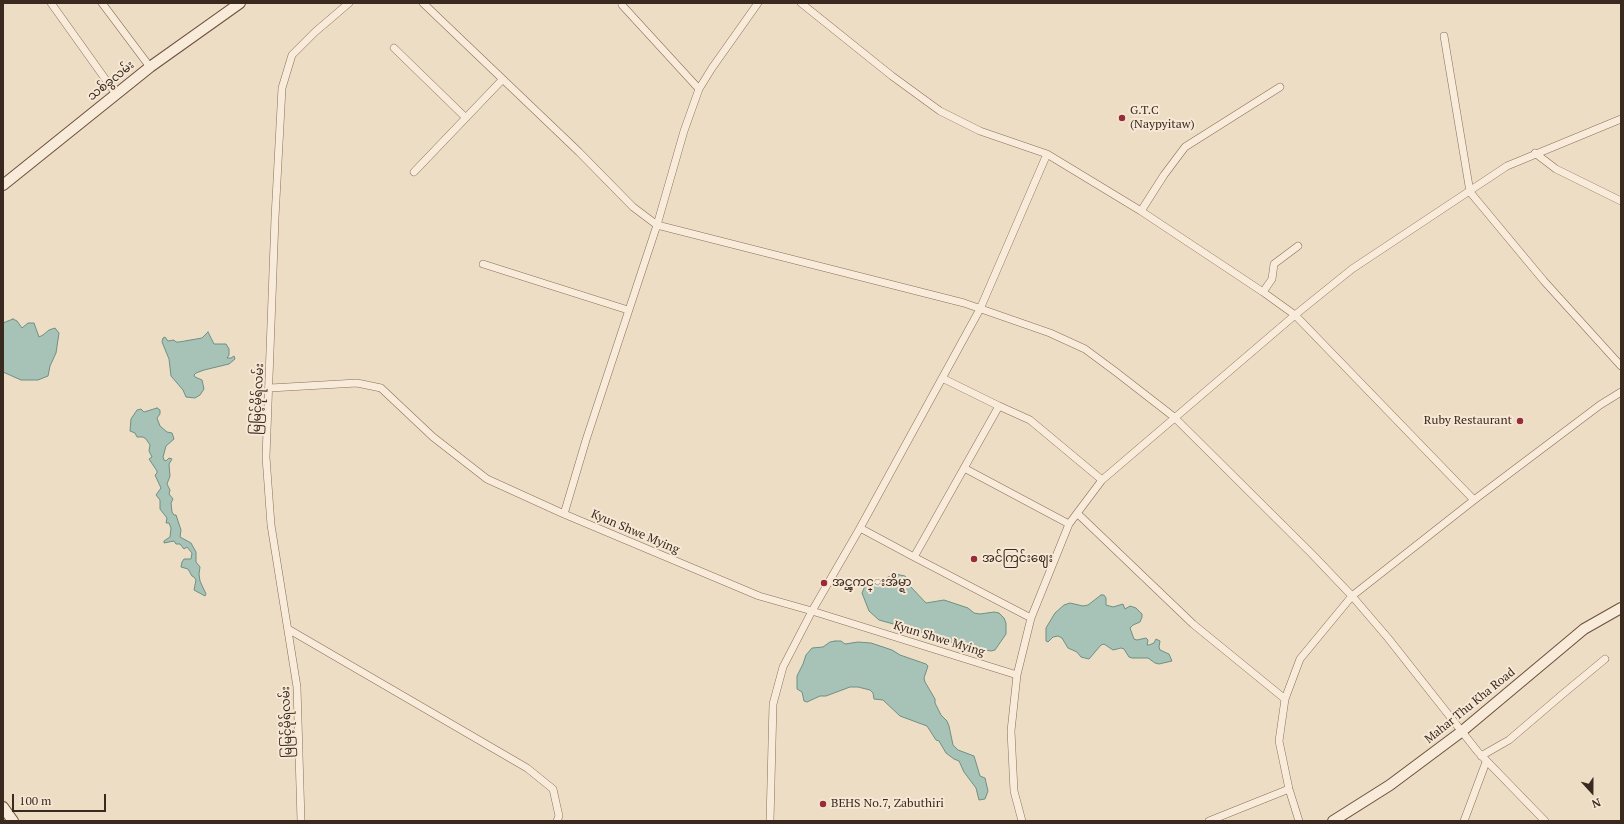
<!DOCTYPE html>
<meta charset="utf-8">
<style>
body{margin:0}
#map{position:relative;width:1624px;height:824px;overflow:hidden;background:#eeddc5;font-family:"PT Serif",serif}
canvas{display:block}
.frame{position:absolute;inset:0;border:4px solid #39291f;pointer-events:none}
.north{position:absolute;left:1572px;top:772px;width:40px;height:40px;-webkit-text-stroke:3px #f6e8d5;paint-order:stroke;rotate:159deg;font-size:11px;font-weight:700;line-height:16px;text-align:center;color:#39291f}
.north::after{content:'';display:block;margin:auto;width:14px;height:18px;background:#39291f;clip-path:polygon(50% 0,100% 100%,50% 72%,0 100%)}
.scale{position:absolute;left:12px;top:794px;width:94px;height:18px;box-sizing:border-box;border:2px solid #39291f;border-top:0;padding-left:5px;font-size:12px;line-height:14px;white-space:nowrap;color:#39291f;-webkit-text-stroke:3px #f6e8d5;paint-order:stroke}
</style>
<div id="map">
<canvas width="1624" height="824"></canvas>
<div class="frame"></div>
<div class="north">N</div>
<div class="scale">100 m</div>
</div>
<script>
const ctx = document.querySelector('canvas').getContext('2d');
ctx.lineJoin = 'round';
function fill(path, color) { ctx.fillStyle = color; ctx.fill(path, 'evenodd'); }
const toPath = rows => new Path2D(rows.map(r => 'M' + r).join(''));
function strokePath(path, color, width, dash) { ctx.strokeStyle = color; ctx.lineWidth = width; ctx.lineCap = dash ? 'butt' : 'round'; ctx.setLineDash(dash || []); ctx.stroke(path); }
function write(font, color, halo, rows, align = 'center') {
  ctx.font = font + ' "PT Serif","Noto Sans Myanmar",serif'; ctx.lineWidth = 4; ctx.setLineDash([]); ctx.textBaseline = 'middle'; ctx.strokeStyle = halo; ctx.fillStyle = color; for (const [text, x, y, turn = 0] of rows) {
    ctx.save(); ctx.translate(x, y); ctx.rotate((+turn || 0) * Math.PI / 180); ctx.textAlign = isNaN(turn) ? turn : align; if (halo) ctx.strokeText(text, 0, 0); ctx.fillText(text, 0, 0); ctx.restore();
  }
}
const water = toPath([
 [13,319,17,321,22,328,28,323,34,323,39,337,43,335,49,330,55,328,59,333,56,353,50,366,48,376,38,380,21,380,3,372,3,323,13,319],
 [208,332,214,344,226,344,229,349,229,355,227,358,231,358,234,356,235,359,229,364,204,370,196,373,194,375,195,377,202,380,204,389,200,395,195,398,186,397,183,390,171,376,169,359,162,342,163,338,165,337,168,341,174,340,176,342,179,342,202,338,208,332],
 [157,408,160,410,160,414,157,418,160,426,167,432,172,433,174,439,166,446,163,457,164,460,166,461,169,458,172,459,169,464,170,476,167,484,170,490,169,494,173,499,171,503,172,512,174,515,176,515,181,530,180,537,191,543,196,552,196,562,200,567,199,574,200,581,206,594,205,596,194,590,196,580,194,577,192,576,188,569,181,567,182,562,184,559,191,559,192,553,187,547,184,549,180,544,176,544,174,541,164,543,164,541,170,537,171,528,169,523,166,523,167,518,160,509,160,500,156,495,161,488,155,475,157,473,157,471,149,459,152,457,149,451,150,445,146,439,143,437,137,437,135,433,130,431,131,419,137,410,141,409,144,412,157,408],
 [895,574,905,576,910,586,926,603,944,600,968,608,974,613,980,614,994,612,999,613,1004,618,1006,623,1006,634,995,650,991,651,963,646,915,630,879,620,869,611,862,593,865,586,871,584,881,585,888,577,895,574],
 [1101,595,1104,595,1106,598,1106,605,1113,607,1123,604,1125,609,1130,606,1136,608,1142,614,1142,617,1140,622,1133,625,1130,628,1134,639,1137,640,1146,638,1148,640,1147,645,1149,645,1154,643,1156,639,1160,641,1159,647,1160,650,1169,654,1172,661,1159,664,1155,663,1148,658,1132,658,1129,657,1124,649,1121,648,1113,650,1104,644,1101,645,1089,659,1081,657,1077,652,1068,648,1062,638,1058,636,1053,637,1048,642,1046,641,1046,628,1055,613,1064,605,1070,603,1083,606,1088,605,1101,595],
 [835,641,841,641,845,644,858,642,871,643,892,650,900,655,926,664,928,666,924,678,925,682,935,699,935,703,941,715,947,721,949,726,953,745,958,750,974,756,980,776,985,778,988,791,985,799,979,800,976,788,964,772,959,761,954,759,946,753,939,741,936,740,927,726,900,716,883,700,874,699,873,693,870,690,858,687,850,687,826,696,820,696,807,702,804,701,802,692,797,689,797,676,803,664,806,655,812,648,823,647,830,642,835,641]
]);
fill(water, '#a7c2b7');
strokePath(water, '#6d9083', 1);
const street = toPath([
 [51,3,116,94],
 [102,3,150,67],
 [423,3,579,152,633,207,657,225,964,303,1050,333,1085,349,1116,372,1174,417,1312,554,1352,596,1388,638,1478,752,1545,821],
 [801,3,892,76,940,111,980,131,1047,154,1141,211,1263,292,1295,315,1474,500],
 [622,5,699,89],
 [1444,36,1470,192,1544,281,1621,366],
 [394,48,465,117],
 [1535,153,1556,169,1621,201],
 [414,172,502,80],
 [1141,211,1164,175,1185,147,1280,87],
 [483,264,628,310],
 [1263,292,1272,279,1274,264,1298,246],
 [942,378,999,406,1030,420,1102,480],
 [270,388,357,383,381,388,433,437,487,479,564,514,759,596,812,611,1017,675],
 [964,468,1069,524],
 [564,514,586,440,657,225,684,131,699,89,712,68,758,3],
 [1078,514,1193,624,1285,699],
 [860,528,914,557,999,406],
 [914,557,1031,618],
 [288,629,527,768,553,789,559,816,557,821],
 [1481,756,1509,740,1564,693,1605,659],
 [301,821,297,687,271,525,266,457,275,218,282,88,292,55,315,32,349,3],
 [770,821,773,704,783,667,812,611,860,528,980,309,1047,154],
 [1022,821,1014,791,1011,731,1017,675,1031,618,1069,524,1102,480,1295,315,1352,269,1507,166,1621,119],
 [1209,821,1289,789],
 [1299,821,1289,789,1279,741,1285,699,1300,659,1352,596,1474,500,1600,405,1621,392],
 [1464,821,1486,762]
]);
const secondary = toPath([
 [3,185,150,67,240,3],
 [3,807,13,821],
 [1333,821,1390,785,1461,732,1584,629,1621,608]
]);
strokePath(street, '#896e5b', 8);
strokePath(secondary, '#6b503e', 12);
strokePath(street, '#f9ebd9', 7);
strokePath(secondary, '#f9ebd9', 10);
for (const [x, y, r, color] of [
 [1122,118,4,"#982b39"],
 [1520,421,4,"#982b39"],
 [974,559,4,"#982b39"],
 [824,583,4,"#982b39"],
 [823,804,4,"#982b39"]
]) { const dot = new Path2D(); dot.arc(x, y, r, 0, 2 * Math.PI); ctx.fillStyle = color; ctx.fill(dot); strokePath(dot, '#f6e8d5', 1.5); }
write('12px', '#39291f', '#f6e8d5', [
 ["သစ်ခွလမ်း",111,81,-39],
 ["မြမြင့်မိုရ်လမ်း",258,399,-87],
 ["Kyun Shwe Mying",635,532,23],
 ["Kyun Shwe Mying",939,639,17],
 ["Mahar Thu Kha Road",1470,706,-39],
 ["မြမြင့်မိုရ်လမ်း",287,722,-92]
]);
write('12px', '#39291f', '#f6e8d5', [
 ["G.T.C",1130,111],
 ["(Naypyitaw)",1130,125],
 ["Ruby Restaurant",1512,421,"right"],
 ["အင်ကြင်းဈေး",982,559],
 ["အင္ၾကင္းအိမ္ရာ",832,583],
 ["BEHS No.7, Zabuthiri",831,804]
], 'left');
</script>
